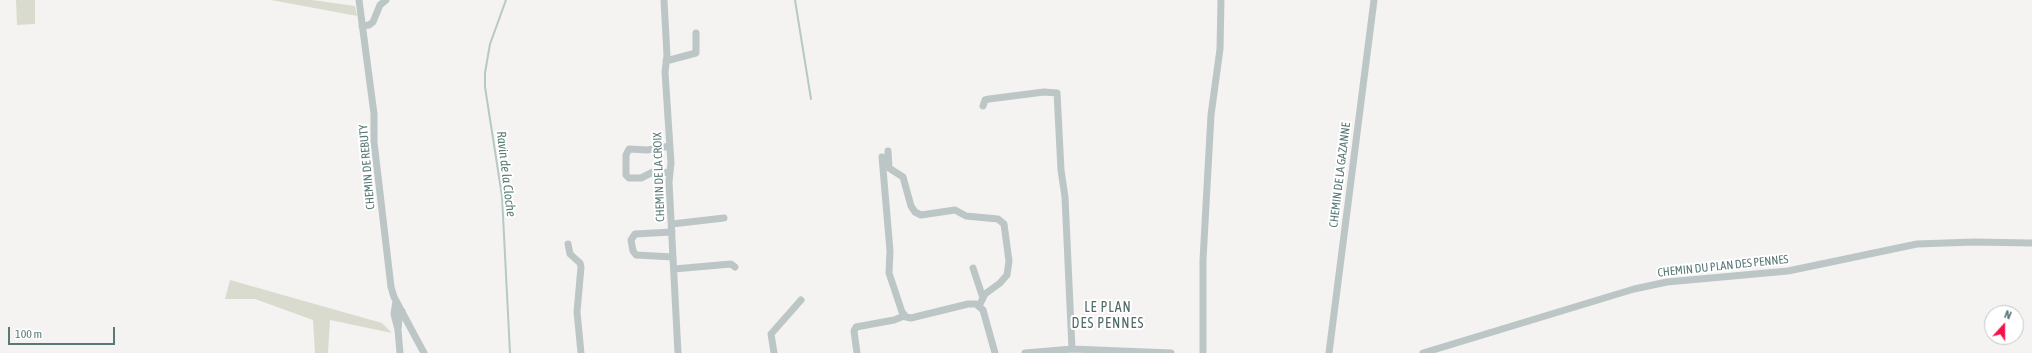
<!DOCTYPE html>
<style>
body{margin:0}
#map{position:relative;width:2032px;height:353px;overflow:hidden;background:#f5f3f1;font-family:"Asap Condensed",sans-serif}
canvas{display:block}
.north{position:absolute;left:1984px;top:305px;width:40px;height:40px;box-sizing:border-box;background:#fff;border:1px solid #bdc9c9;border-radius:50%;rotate:21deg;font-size:11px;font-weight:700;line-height:16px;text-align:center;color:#597978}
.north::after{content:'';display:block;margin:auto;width:14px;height:18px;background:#f61048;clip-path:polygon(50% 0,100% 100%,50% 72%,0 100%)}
.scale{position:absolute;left:8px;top:327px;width:107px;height:18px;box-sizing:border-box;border:2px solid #597978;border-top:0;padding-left:5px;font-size:12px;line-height:14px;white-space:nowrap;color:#597978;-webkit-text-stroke:3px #fff;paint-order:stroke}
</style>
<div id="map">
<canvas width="2032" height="353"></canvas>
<div class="north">N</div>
<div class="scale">100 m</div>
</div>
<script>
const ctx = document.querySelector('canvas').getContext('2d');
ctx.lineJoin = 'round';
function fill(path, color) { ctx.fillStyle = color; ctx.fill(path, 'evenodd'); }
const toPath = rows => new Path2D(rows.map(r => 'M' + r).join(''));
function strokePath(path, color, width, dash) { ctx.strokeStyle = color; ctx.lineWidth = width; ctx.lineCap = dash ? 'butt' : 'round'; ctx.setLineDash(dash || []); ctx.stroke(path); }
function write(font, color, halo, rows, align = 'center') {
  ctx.font = font + ' "Asap Condensed",sans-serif'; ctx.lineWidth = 4; ctx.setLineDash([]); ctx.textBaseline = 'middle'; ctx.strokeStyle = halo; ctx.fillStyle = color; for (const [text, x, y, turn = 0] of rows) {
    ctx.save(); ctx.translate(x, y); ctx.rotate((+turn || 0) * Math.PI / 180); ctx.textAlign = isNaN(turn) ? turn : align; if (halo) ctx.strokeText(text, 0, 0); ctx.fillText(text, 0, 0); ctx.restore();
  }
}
fill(toPath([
 [16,0,35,0,35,24,17,25],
 [271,0,312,0,355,6,357,16],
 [230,280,382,323,392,333,330,320,328,353,315,353,313,320,255,299,225,299]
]), '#dadbcf');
strokePath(toPath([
 [506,0,490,44,485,73,485,87,502,196,510,353],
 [795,0,811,99]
]), '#b5c9c5', 2);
strokePath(toPath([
 [359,0,374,114,374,142,391,287,394,297,424,353],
 [664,0,667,56,665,72,671,163,669,182,678,353],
 [362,26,369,25,373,22,380,5,386,0],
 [666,61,696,53,696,33],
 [983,106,985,100,989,99,1044,92,1057,93,1061,170,1065,197,1072,349],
 [888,151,889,168,903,177,911,206,915,212,921,215,955,210,966,216,998,219,1004,224,1009,261,1007,275,1000,283,985,294,979,306],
 [882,157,890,251,889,273,902,312,906,317,911,318,968,304,976,304,983,310,995,353],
 [670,173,655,171,641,178,629,178,626,175,626,155,629,149,647,150,670,146],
 [672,224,724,218],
 [672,232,635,234,631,240,633,251,636,255,673,257],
 [568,244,570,254,580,263,581,267,577,312,581,353],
 [973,268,983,298],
 [674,269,731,264,735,267],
 [396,301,394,314,398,330,399,319,402,311],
 [398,330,400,353],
 [774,353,771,334,801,300],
 [857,353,854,331,856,327,894,320,904,316],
 [1025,353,1072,349,1171,353],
 [1203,353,1203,260,1207,187,1211,115,1220,49,1221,0],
 [1329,353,1374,0],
 [1423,353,1634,289,1667,282,1788,271,1917,244,1974,242,2032,243]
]), '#bdc6c6', 7);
write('12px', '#597978', '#fff', [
 ["CHEMIN DE REBUTY",367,167,-95],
 ["CHEMIN DE LA GAZANNE",1340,175,-83],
 ["CHEMIN DE LA CROIX",659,177,-92],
 ["CHEMIN DU PLAN DES PENNES",1723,266,-6]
]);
write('italic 13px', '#587c74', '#fff', [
 ["Ravin de la Cloche",506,174,83]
]);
ctx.letterSpacing = '1px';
write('14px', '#506a69', '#fff', [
 ["LE PLAN",1108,308],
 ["DES PENNES",1108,324]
]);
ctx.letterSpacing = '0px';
</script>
